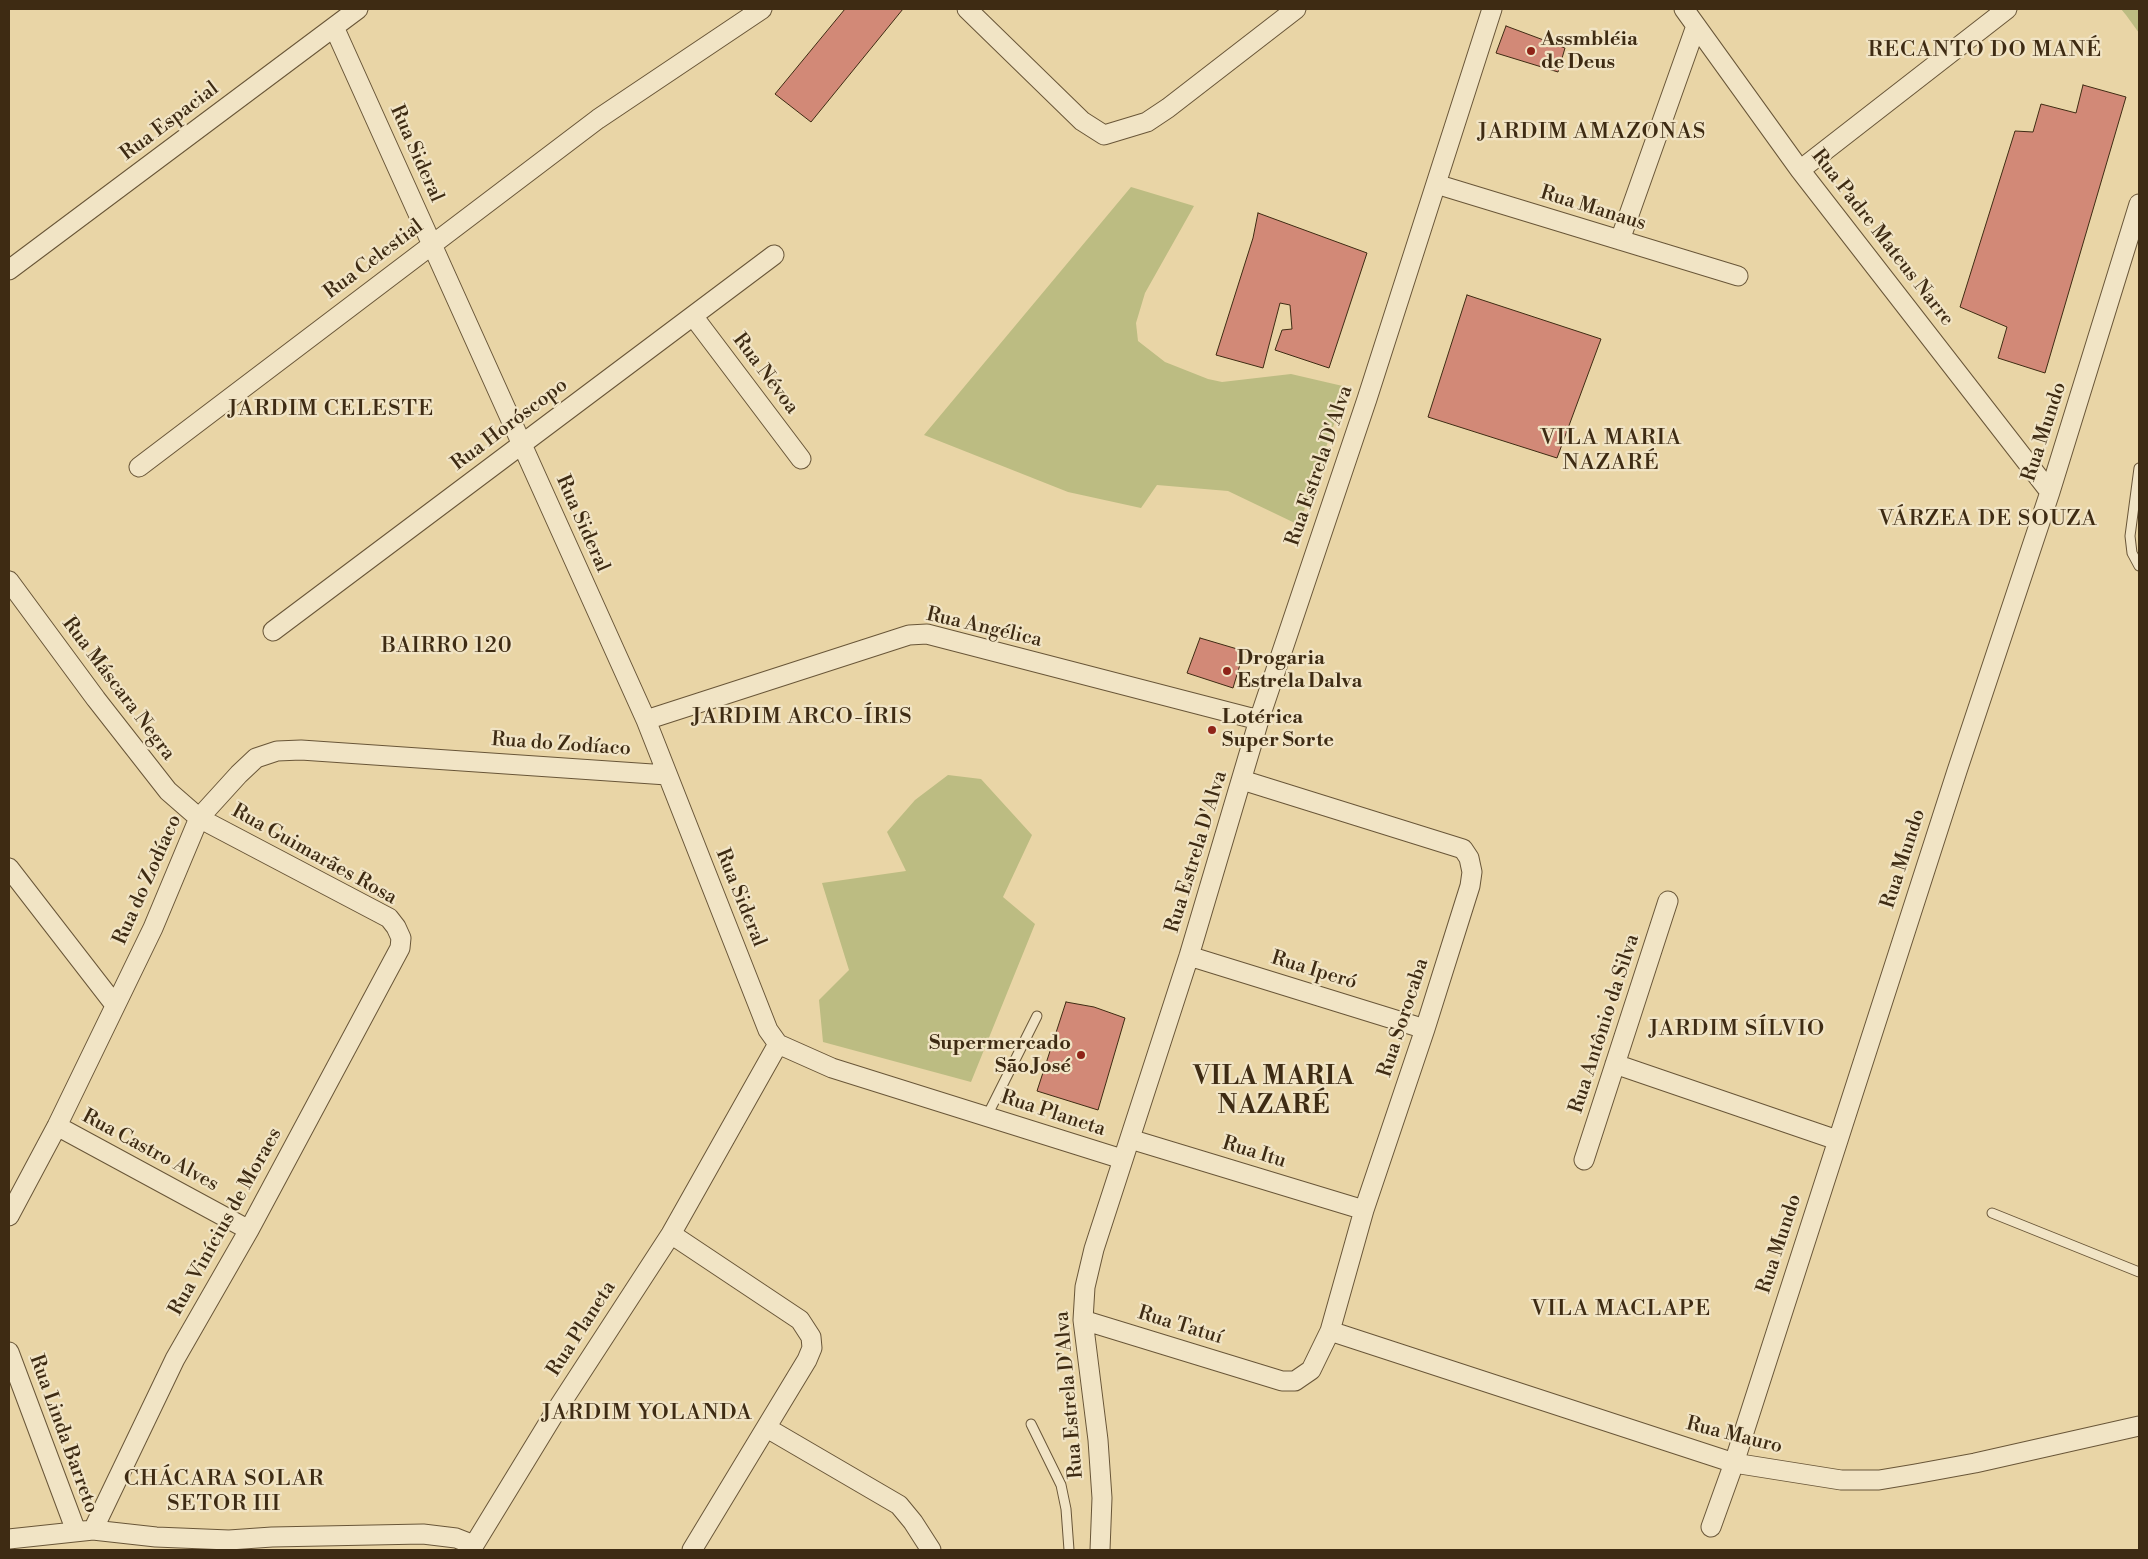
<!DOCTYPE html>
<meta charset="utf-8">
<style>
body{margin:0}
#map{position:relative;width:2148px;height:1559px;overflow:hidden;background:#e9d5a6;font-family:"Libre Bodoni",serif}
canvas{display:block}
.frame{position:absolute;inset:0;border:10px solid #3e2b13;pointer-events:none}
</style>
<div id="map">
<canvas width="2148" height="1559"></canvas>
<div class="frame"></div>
</div>
<script>
const ctx = document.querySelector('canvas').getContext('2d');
ctx.lineJoin = 'round';
function fill(path, color) { ctx.fillStyle = color; ctx.fill(path, 'evenodd'); }
const toPath = rows => new Path2D(rows.map(r => 'M' + r).join(''));
function strokePath(path, color, width, dash) { ctx.strokeStyle = color; ctx.lineWidth = width; ctx.lineCap = dash ? 'butt' : 'round'; ctx.setLineDash(dash || []); ctx.stroke(path); }
function write(font, color, halo, rows, align = 'center') {
  ctx.font = font + ' "Libre Bodoni",serif'; ctx.lineWidth = 4.5; ctx.setLineDash([]); ctx.textBaseline = 'middle'; ctx.strokeStyle = halo; ctx.fillStyle = color; for (const [text, x, y, turn = 0] of rows) {
    ctx.save(); ctx.translate(x, y); ctx.rotate((+turn || 0) * Math.PI / 180); ctx.textAlign = isNaN(turn) ? turn : align; if (halo) ctx.strokeText(text, 0, 0); ctx.fillText(text, 0, 0); ctx.restore();
  }
}
fill(toPath([
 [2121,9,2139,9,2139,33,2126,15],
 [1131,187,1194,206,1145,293,1136,323,1138,341,1165,362,1208,379,1222,382,1291,374,1347,387,1299,525,1228,491,1157,485,1141,508,1068,492,924,435],
 [948,775,981,779,1032,835,1003,897,1035,924,971,1082,823,1042,819,1000,849,970,822,883,906,871,887,832,915,800]
]), '#bcbc82');
const building = toPath([
 [845,9,903,9,811,122,775,94,845,9],
 [1506,26,1565,48,1558,72,1496,53,1506,26],
 [2083,85,2126,97,2045,373,1998,358,2007,327,1960,307,2015,131,2033,132,2041,104,2076,113,2083,85],
 [1258,213,1367,253,1329,368,1275,350,1282,330,1292,329,1290,305,1280,303,1263,368,1216,355,1253,238,1258,213],
 [1467,295,1601,339,1557,458,1428,417,1467,295],
 [1200,638,1244,651,1233,688,1187,673,1200,638],
 [1066,1002,1094,1007,1125,1018,1098,1110,1037,1091,1066,1002]
]);
fill(building, '#d28977');
strokePath(building, '#3e2b13', 1);
const lane = toPath([
 [2139,468,2130,536,2132,553,2139,566],
 [987,1116,1037,1016],
 [1992,1213,2139,1272],
 [1031,1424,1061,1485,1066,1509,1069,1550]
]);
const street = toPath([
 [967,9,1082,121,1104,135,1147,122,1168,108,1296,9],
 [1684,9,1800,170,2050,492],
 [334,27,646,720,768,1030,778,1044],
 [1800,170,2007,9],
 [1436,184,1738,276],
 [1620,240,1696,26],
 [9,270,358,9],
 [693,316,801,459],
 [139,467,598,119,762,9],
 [9,581,96,699,168,791,199,818,389,918,396,927,401,938,400,948,249,1230,175,1359,93,1530],
 [273,631,774,255],
 [646,720,909,635,927,634,1259,720],
 [9,868,115,1005],
 [1189,956,1425,1029],
 [1615,1064,1837,1140],
 [57,1126,249,1230],
 [1130,1139,1364,1210],
 [1584,1160,1668,901],
 [9,1216,57,1126,153,928,199,818,239,774,256,758,277,751,301,750,667,775],
 [671,1234,800,1320,811,1337,812,1348,807,1360,692,1550],
 [1083,1320,1282,1381,1295,1381,1311,1370,1330,1331,1364,1210,1425,1029,1470,886,1472,872,1469,858,1463,849,1242,780],
 [1330,1331,1734,1463,1841,1480,1879,1480,1915,1474,1975,1463,2139,1426],
 [9,1352,76,1531],
 [767,1428,899,1505,913,1522,931,1550],
 [1711,1527,1734,1463,1957,771,2050,492,2139,204],
 [9,1539,93,1530,156,1537,229,1540,272,1537,423,1534,456,1538,474,1545,554,1414,671,1234,778,1044,832,1068,1122,1159],
 [1100,1550,1102,1498,1098,1440,1083,1320,1085,1287,1094,1249,1189,956,1259,720,1367,399,1492,9]
]);
strokePath(lane, '#695638', 11);
strokePath(street, '#695638', 21);
strokePath(lane, '#f1e4c5', 9);
strokePath(street, '#f1e4c5', 19);
for (const [x, y, r, color] of [
 [1531,51,5,"#8f2418"],
 [1227,671,5,"#8f2418"],
 [1212,730,5,"#8f2418"],
 [1081,1055,5,"#8f2418"]
]) { const dot = new Path2D(); dot.arc(x, y, r, 0, 2 * Math.PI); ctx.fillStyle = color; ctx.fill(dot); strokePath(dot, '#f1e4c5', 2); }
write('bold 20px', '#3e2b13', '#f1e4c5', [
 ["Assmbléia",1541,40],
 ["de Deus",1541,63],
 ["Drogaria",1237,659],
 ["Estrela Dalva",1237,682],
 ["Lotérica",1222,718],
 ["Super Sorte",1222,741],
 ["Supermercado",1071,1044,"right"],
 ["São José",1071,1067,"right"]
], 'left');
write('20px', '#3e2b13', '#f1e4c5', [
 ["Rua Espacial",170,122,-37],
 ["Rua Sideral",416,154,66],
 ["Rua Manaus",1593,209,17],
 ["Rua Padre Mateus Narre",1882,238,52],
 ["Rua Celestial",374,260,-37],
 ["Rua Névoa",765,374,53],
 ["Rua Horóscopo",510,425,-37],
 ["Rua Mundo",2045,432,-72],
 ["Rua Estrela D'Alva",1320,466,-71],
 ["Rua Sideral",582,524,66],
 ["Rua Angélica",984,628,13],
 ["Rua Máscara Negra",118,689,53],
 ["Rua do Zodíaco",561,745,4],
 ["Rua Estrela D'Alva",1197,852,-73],
 ["Rua Guimarães Rosa",314,855,29],
 ["Rua Mundo",1904,859,-72],
 ["Rua do Zodíaco",148,880,-66],
 ["Rua Sideral",740,898,68],
 ["Rua Iperó",1314,971,17],
 ["Rua Sorocaba",1404,1018,-72],
 ["Rua Antônio da Silva",1605,1024,-72],
 ["Rua Planeta",1053,1114,18],
 ["Rua Castro Alves",150,1151,28],
 ["Rua Itu",1254,1153,17],
 ["Rua Vinícius de Moraes",226,1222,-61],
 ["Rua Mundo",1780,1244,-72],
 ["Rua Tatuí",1180,1326,17],
 ["Rua Planeta",582,1329,-57],
 ["Rua Estrela D'Alva",1070,1395,-95],
 ["Rua Linda Barreto",63,1434,70],
 ["Rua Mauro",1734,1436,14]
]);
ctx.letterSpacing = '1px';
write('21px', '#3e2b13', '#f1e4c5', [
 ["BAIRRO 120",447,647]
]);
ctx.letterSpacing = '0px';
ctx.letterSpacing = '1px';
write('22px', '#3e2b13', '#f1e4c5', [
 ["RECANTO DO MANÉ",1985,51],
 ["JARDIM AMAZONAS",1592,133],
 ["JARDIM CELESTE",331,410],
 ["VILA MARIA",1611,439],
 ["NAZARÉ",1611,464],
 ["VÁRZEA DE SOUZA",1988,520],
 ["JARDIM ARCO-ÍRIS",802,718],
 ["JARDIM SÍLVIO",1737,1030],
 ["VILA MACLAPE",1621,1310],
 ["JARDIM YOLANDA",647,1414],
 ["CHÁCARA SOLAR",224,1480],
 ["SETOR III",224,1505]
]);
ctx.letterSpacing = '0px';
ctx.letterSpacing = '1px';
write('bold 25px', '#3e2b13', '#f1e4c5', [
 ["VILA MARIA",1274,1078],
 ["NAZARÉ",1274,1107]
]);
ctx.letterSpacing = '0px';
</script>
